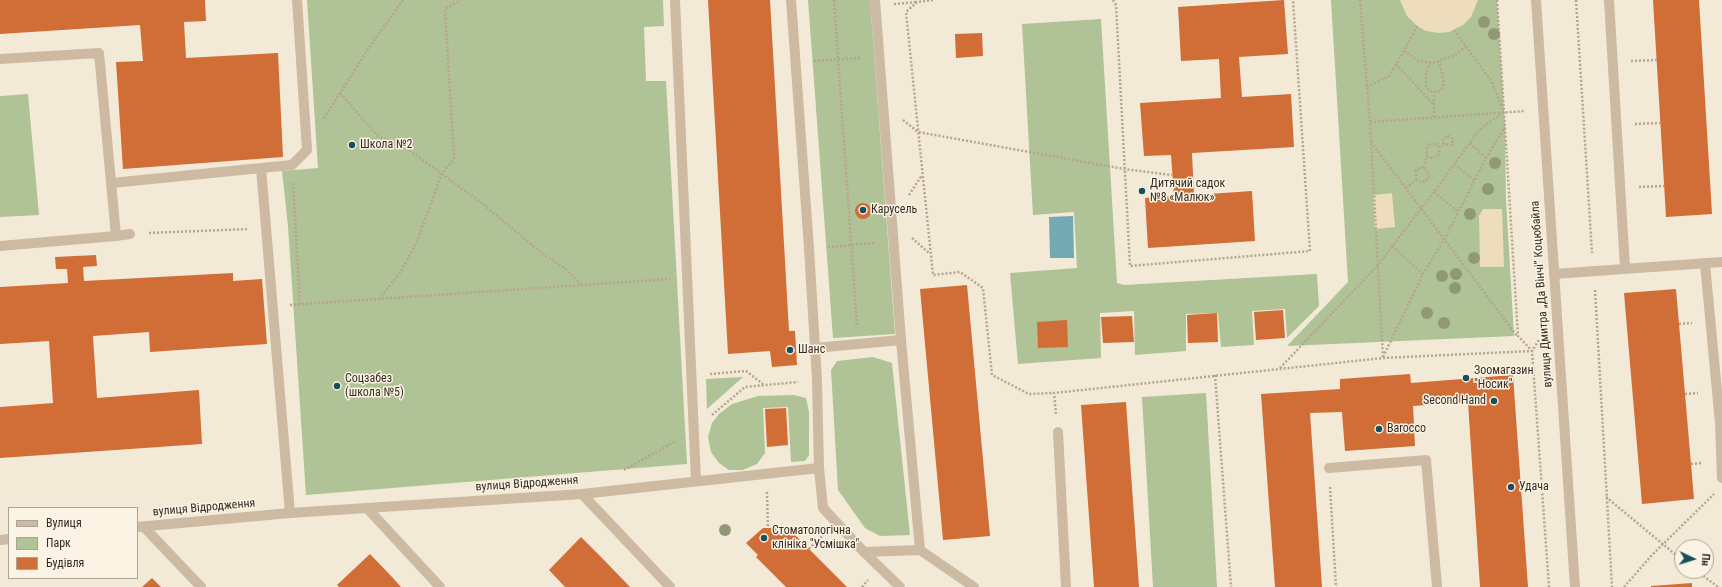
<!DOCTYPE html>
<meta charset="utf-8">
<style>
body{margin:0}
#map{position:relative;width:1722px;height:587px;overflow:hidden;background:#f3e9d7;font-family:"Roboto Condensed",sans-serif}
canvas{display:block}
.legend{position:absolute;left:8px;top:507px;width:130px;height:72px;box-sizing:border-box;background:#fbf3e3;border:1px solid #aca397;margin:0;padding:5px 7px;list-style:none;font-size:12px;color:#362c25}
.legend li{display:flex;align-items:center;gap:8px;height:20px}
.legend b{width:20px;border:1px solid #aca397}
.north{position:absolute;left:1674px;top:539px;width:40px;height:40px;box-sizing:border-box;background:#fbf3e3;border:1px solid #aca397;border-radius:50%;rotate:94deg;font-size:11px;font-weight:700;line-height:16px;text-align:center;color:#362c25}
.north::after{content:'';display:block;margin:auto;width:14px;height:18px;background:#174f5b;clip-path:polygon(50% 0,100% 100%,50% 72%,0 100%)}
</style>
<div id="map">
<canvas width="1722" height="587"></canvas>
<ul class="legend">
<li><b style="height:5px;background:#ccbaa2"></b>Вулиця</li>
<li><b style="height:11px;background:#afc396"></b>Парк</li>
<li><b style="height:11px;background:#d16d37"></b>Будівля</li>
</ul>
<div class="north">Пн</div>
</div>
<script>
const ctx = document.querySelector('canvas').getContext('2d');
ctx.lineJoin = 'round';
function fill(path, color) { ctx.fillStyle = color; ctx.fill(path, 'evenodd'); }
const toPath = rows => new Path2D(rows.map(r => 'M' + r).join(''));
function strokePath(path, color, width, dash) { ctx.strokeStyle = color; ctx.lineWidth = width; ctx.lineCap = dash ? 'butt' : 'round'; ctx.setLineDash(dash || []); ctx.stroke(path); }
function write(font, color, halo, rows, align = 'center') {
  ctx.font = font + ' "Roboto Condensed",sans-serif'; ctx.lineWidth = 3; ctx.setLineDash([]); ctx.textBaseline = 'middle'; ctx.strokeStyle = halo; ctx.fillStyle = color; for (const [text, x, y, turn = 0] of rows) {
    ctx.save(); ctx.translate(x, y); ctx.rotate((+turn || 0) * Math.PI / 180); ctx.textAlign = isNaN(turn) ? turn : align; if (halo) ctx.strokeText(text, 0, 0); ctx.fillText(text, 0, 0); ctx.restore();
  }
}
fill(toPath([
 [307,0,663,0,664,26,644,27,646,81,666,81,687,464,306,495,288,226,282,171,318,168],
 [808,0,870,0,895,334,833,338],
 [1331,0,1497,0,1505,127,1506,200,1514,336,1287,346,1348,282],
 [1101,19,1117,283,1124,285,1317,274,1319,306,1287,338,1285,309,1252,311,1254,345,1221,347,1218,313,1186,314,1186,351,1135,355,1134,311,1100,313,1101,358,1018,364,1010,273,1077,268,1074,212,1033,215,1022,24],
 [28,94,39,215,0,217,0,96],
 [873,357,892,363,910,535,880,536,865,528,838,490,831,370,837,361],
 [743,377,707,409,706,379],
 [1206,393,1217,587,1153,587,1142,397],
 [794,395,806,398,809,412,809,455,805,461,791,462,788,407,763,408,765,453,757,464,743,470,729,470,719,463,711,452,708,437,712,423,719,414,732,404,758,396]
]), '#afc396');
fill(toPath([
 [1400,0,1478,0,1471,17,1463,25,1449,32,1438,33,1426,31,1417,26,1407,16],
 [1392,193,1395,227,1375,229,1373,195],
 [1483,209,1502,209,1504,267,1480,267,1479,216]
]), '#edddbc');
fill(toPath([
 [1073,216,1074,258,1050,258,1049,217]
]), '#74a9b3');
fill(toPath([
 [0,0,205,0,206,21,184,22,186,58,278,53,283,157,123,169,116,62,143,61,140,25,0,34],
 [708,0,770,0,789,331,795,331,797,365,772,367,770,351,728,354],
 [1284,0,1288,54,1239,57,1242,97,1291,94,1294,147,1192,153,1194,195,1252,191,1255,241,1148,248,1145,198,1174,196,1171,155,1144,156,1140,103,1221,98,1219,59,1181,61,1178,7],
 [1653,0,1699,0,1712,214,1666,217],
 [982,33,983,56,956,58,955,34],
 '855 211a8 8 0 1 1 16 0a8 8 0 1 1-16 0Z',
 [96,255,97,266,83,267,84,281,233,273,233,281,262,279,267,344,150,352,149,332,93,336,97,398,199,390,202,444,0,458,0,407,53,403,49,341,0,344,0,287,68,283,67,269,56,269,55,257],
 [967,285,990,536,943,540,920,289],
 [1676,289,1694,499,1642,504,1624,293],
 [1283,310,1285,338,1256,340,1254,312],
 [1217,313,1218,342,1188,343,1187,315],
 [1132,316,1134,342,1103,343,1101,317],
 [1067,320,1068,347,1038,348,1037,322],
 [1410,374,1411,383,1513,375,1528,587,1480,587,1468,402,1413,406,1415,446,1345,451,1342,412,1310,413,1322,587,1275,587,1261,394,1340,389,1340,379],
 [1126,402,1139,587,1094,587,1081,405],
 [786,408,788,445,767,447,765,409],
 [786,526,847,587,786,587,756,557,758,555,746,543,763,528,776,528,780,533],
 [581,537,604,560,630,587,565,587,549,570],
 [370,554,392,577,401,587,339,587,337,585],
 [152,578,161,587,142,587],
 [1692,583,1692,587,1651,587,1651,586]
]), '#d16d37');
strokePath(toPath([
 [834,0,857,327],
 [933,0,917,2,906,12,933,275,960,272,983,288,992,375,1029,394,1054,393],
 [1113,0,1116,5,1130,266,1310,251,1293,0],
 [1360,0,1370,122,1383,358],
 [1497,0,1518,336,1532,351,1549,587],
 [1576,0,1592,253],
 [894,4,917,2],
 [1404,51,1419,61,1433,63,1455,55,1466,46],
 [814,61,861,58],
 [1631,61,1657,60],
 [1430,62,1426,74,1426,88,1432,92,1438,92,1443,87,1444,82,1439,61],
 [1396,64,1434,105],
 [1367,87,1389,76,1404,51,1417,26],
 [340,93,378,136,406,148,478,200,543,254,563,267,581,284],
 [1434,117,1434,92],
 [324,118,367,51,403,0],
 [903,120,918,132,1124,169,1172,175],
 [1370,122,1525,111],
 [1635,124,1660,123],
 [1371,142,1517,336],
 [1470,143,1486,158],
 [1439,147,1444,144,1452,145,1453,139,1447,135,1443,140,1444,144],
 [1454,164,1474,180],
 [1424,168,1427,156,1431,158,1437,156,1439,154,1439,147,1436,144,1429,144,1426,151,1427,156],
 [293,183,300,304],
 [1639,187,1664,186],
 [1406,188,1416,180,1421,182,1426,181,1429,177,1427,170,1422,167,1416,170,1416,180],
 [1434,192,1457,211],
 [909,195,922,175],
 [149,233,248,229],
 [912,238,929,253],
 [1392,246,1423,274],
 [828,247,875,243],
 [1595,290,1612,587],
 [379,299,400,273,416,244,442,174,454,159,445,9,461,0],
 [290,305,670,279],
 [1679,324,1692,323],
 [1383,357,1423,274,1444,240,1486,158,1505,127],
 [1280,368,1377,266,1434,192,1480,129,1504,112,1492,82,1454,30],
 [710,374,746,371,763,384],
 [1215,375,1231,587],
 [1685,394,1698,393],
 [1056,414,1054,393,1383,358,1532,351,1539,340],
 [712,415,745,387,798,382],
 [1691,464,1702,463],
 [624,470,676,441],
 [1330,487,1336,587],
 [767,492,768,528],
 [1606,497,1682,560],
 [809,549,823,535],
 [1697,571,1718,587],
 [862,587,868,580],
 [1624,587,1652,555,1714,494]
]), '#b8a48c', 2.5, [2, 2]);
strokePath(toPath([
 [675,0,696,481],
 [791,0,809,248,817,380,819,468],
 [875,0,901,340,920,550],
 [1609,0,1625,268],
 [0,59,99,53,116,236,130,234],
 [112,183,261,168],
 [0,246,116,236],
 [1705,264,1720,423,1722,478],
 [1554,274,1722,262],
 [815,348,901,340],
 [1058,432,1066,587],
 [1329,468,1426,460,1437,587],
 [582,494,670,587],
 [367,508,440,587],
 [290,513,261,168,292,165,307,150,297,0],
 [144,527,201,587],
 [864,552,900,587]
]), '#ccbaa2', 10);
strokePath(toPath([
 [1536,0,1575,587],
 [137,527,290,513,582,494,819,468,823,508,864,552,920,550,974,587],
 [0,540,9,539]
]), '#ccbaa2', 10);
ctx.fillStyle = '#919876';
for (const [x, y] of [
 [1484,22],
 [1494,34],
 [1495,163],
 [1488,189],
 [1470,214],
 [1474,258],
 [1456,274],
 [1442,276],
 [1455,288],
 [1427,313],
 [1444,323],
 [725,530]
]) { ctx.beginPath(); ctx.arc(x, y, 6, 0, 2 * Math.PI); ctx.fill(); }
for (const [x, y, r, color] of [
 [352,145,4,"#174f5b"],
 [1142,191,4,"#174f5b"],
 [863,210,4,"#174f5b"],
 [790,350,4,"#174f5b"],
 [1466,378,4,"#174f5b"],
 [337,386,4,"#174f5b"],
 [1494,401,4,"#174f5b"],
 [1379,429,4,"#174f5b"],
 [1511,487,4,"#174f5b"],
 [764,538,4,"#174f5b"]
]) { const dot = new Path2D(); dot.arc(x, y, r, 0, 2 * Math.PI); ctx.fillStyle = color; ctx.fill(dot); strokePath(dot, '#fbf3e3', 1.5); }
write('12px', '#362c25', '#fbf3e3', [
 ["Школа №2",360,145],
 ["Дитячий садок",1150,184],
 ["№8 «Малюк»",1150,198],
 ["Карусель",871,210],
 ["Шанс",798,350],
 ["Зоомагазин",1474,371],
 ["\"Носик\"",1474,385],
 ["Соцзабез",345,379],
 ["(школа №5)",345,393],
 ["Second Hand",1486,401,"right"],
 ["Barocco",1387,429],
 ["Удача",1519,487],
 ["Стоматологічна",772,531],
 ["клініка \"Усмішка\"",772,545]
], 'left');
write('12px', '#362c25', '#fbf3e3', [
 ["вулиця Дмитра „Да Вінчі” Коцюбайла",1542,294,-94],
 ["вулиця Відродження",527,484,-4],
 ["вулиця Відродження",204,508,-5]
]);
</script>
